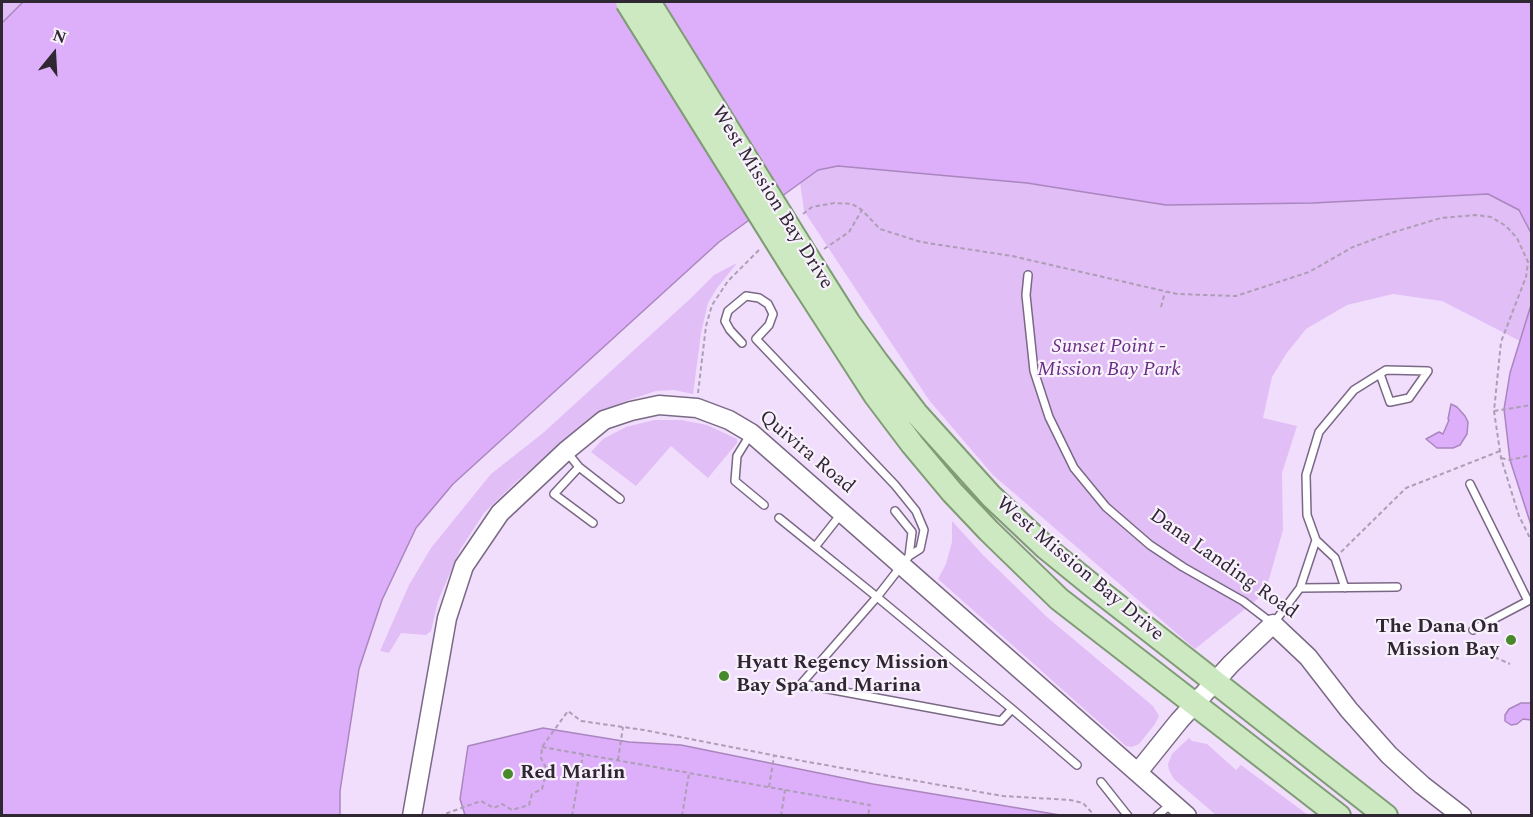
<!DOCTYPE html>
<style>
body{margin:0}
#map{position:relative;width:1533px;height:817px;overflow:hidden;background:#f1defd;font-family:Spectral,serif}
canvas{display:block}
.frame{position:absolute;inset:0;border:3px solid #2f2833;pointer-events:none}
.north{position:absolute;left:24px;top:24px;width:60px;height:60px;-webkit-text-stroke:4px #f8f0fc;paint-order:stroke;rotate:18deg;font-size:16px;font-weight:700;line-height:24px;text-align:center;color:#2f2833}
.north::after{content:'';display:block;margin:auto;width:21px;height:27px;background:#2f2833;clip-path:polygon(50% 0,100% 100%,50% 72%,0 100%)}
</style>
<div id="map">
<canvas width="1533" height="817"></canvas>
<div class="frame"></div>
<div class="north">N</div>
</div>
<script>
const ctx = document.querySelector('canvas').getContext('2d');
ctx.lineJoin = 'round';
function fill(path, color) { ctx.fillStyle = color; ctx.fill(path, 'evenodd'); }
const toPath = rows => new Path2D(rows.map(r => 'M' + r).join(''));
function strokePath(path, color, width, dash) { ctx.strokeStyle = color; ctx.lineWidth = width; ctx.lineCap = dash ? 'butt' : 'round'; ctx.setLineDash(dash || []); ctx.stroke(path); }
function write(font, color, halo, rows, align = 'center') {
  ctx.font = font + ' Spectral,serif'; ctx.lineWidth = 4.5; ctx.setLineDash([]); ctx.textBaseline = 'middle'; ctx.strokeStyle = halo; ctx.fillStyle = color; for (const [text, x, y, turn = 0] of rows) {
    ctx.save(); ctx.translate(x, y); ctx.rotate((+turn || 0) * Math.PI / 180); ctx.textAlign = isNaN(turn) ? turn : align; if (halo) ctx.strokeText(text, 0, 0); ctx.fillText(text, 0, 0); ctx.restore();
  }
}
fill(toPath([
 [2,2,32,2,2,28],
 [838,166,1027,183,1166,205,1313,203,1488,194,1519,210,1531,233,1531,305,1520,341,1442,301,1393,294,1347,305,1306,329,1286,354,1272,377,1263,418,1297,426,1282,473,1283,530,1265,593,1195,649,993,475,929,400,804,211,800,182,818,170],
 [737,263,717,288,708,303,701,333,693,394,674,390,656,391,623,402,591,417,516,482,484,513,460,550,438,601,431,631,426,635,401,633,389,653,380,651,409,585,431,548,491,474,543,433,690,299,714,275],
 [654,420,681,420,707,425,737,439,737,443,708,478,671,446,636,486,591,452,603,439,626,427],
 [952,521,983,555,1047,617,1153,706,1159,716,1155,724,1139,744,1132,747,1126,746,938,579,946,564,952,542],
 [1189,738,1192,741,1207,744,1236,770,1241,765,1308,815,1216,815,1174,779,1169,770,1168,764,1172,754]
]), '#e1bef6');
const water = toPath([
 [23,2,1531,2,1531,233,1519,210,1488,194,1313,203,1166,205,1027,183,838,166,818,170,719,242,453,484,416,528,382,600,359,669,340,791,340,815,2,815,2,23,23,2],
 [1531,305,1532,525,1531,525,1510,460,1504,409,1510,373,1531,305],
 [1451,404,1457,407,1465,416,1468,422,1467,434,1460,445,1453,448,1437,448,1426,439,1439,432,1443,434,1449,420,1448,419,1451,404],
 [1521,703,1531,703,1531,720,1523,719,1517,724,1511,725,1505,721,1505,715,1509,709,1521,703],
 [543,728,629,742,681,745,873,784,1060,815,465,815,460,799,468,746,543,728]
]);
fill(water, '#ddaef9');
strokePath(water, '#a986be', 1.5);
const service = toPath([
 [1028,275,1026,295,1034,371,1049,417,1074,468,1106,507,1150,545,1183,567,1243,601,1273,624,1300,588,1316,540,1307,515,1306,475,1319,432,1354,390,1386,370,1428,371,1409,398,1390,402,1380,374],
 [742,343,730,330,725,321,728,311,746,296,759,298,768,304,773,314,769,325,756,339,895,485,916,511,924,530,920,549,909,556,877,597,801,684,1001,721,1012,709,877,597,779,518],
 [750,435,737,456,735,481,764,505],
 [566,451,579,467,620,499],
 [579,467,554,494,593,523],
 [1470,484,1528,601,1473,630],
 [895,511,912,532,909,556],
 [1316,540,1335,558,1345,588],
 [815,547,841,514],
 [1300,588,1397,587],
 [1012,709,1077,765],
 [1101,782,1128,816],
 [1157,816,1171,804]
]);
const tertiary = toPath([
 [1138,772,1179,721,1231,664,1273,624,1308,657,1349,710,1389,755,1422,785,1462,816],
 [412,816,447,618,464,566,500,513,566,451,604,420,631,411,659,405,697,408,729,420,751,433,1187,816]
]);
const primary = toPath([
 [808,258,849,323,877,362,916,413,991,496,1046,548,1094,587,1386,816],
 [793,268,875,395,912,444,952,492,989,531,1059,599,1339,816]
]);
strokePath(service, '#7a6985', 10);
strokePath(tertiary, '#7a6985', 21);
strokePath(primary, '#7f9c75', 26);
strokePath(toPath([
 [803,214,812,207,834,203,852,204,862,210,880,229,921,242,1012,256,1177,294,1236,296,1309,272,1353,247,1391,233,1441,218,1476,215,1491,217,1506,226,1517,238,1528,262,1526,277,1501,342,1494,411,1501,458,1519,516,1532,542],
 [824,249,849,232,862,210],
 [1161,307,1165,292],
 [698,393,706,326,712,305,728,281,759,250],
 [1494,411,1532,405],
 [1501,458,1510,460,1532,455],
 [1341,552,1406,488,1500,451],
 [1474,648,1510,664],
 [542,747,870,805,868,816],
 [618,760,623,727],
 [769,787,774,756],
 [439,816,481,801,494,808,502,804,512,810,529,805,532,794,542,789,547,770,541,758,542,747,568,711,581,721,644,730,808,762,1003,796,1070,800,1083,803,1095,816],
 [572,816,583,754],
 [682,816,689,773],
 [781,816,785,790]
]), '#ad9eb6', 2, [4.5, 3]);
strokePath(service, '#fff', 7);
strokePath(tertiary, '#fff', 18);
strokePath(primary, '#cce9c2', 22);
const primaryBridge = toPath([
 [627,2,793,268],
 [649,2,808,258]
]);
strokePath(primaryBridge, '#7f9c75', 26, []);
strokePath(primaryBridge, '#cce9c2', 22);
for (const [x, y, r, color] of [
 [1511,640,6,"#47892b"],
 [724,676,6,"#47892b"],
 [508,774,6,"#47892b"]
]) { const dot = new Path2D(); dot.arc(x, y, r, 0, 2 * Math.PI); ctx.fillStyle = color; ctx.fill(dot); strokePath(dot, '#f8f0fc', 2); }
write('20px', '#2f2833', '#f8f0fc', [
 ["West Mission Bay Drive",771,198,58],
 ["Quivira Road",806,453,40],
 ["Dana Landing Road",1223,565,35],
 ["West Mission Bay Drive",1079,570,40]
]);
write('italic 20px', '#682e85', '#f8f0fc', [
 ["Sunset Point -",1109,348],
 ["Mission Bay Park",1109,371]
]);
write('bold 20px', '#2f2833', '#f8f0fc', [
 ["The Dana On",1499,628,"right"],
 ["Mission Bay",1499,651,"right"],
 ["Hyatt Regency Mission",736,664],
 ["Bay Spa and Marina",736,687],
 ["Red Marlin",520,774]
], 'left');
</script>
